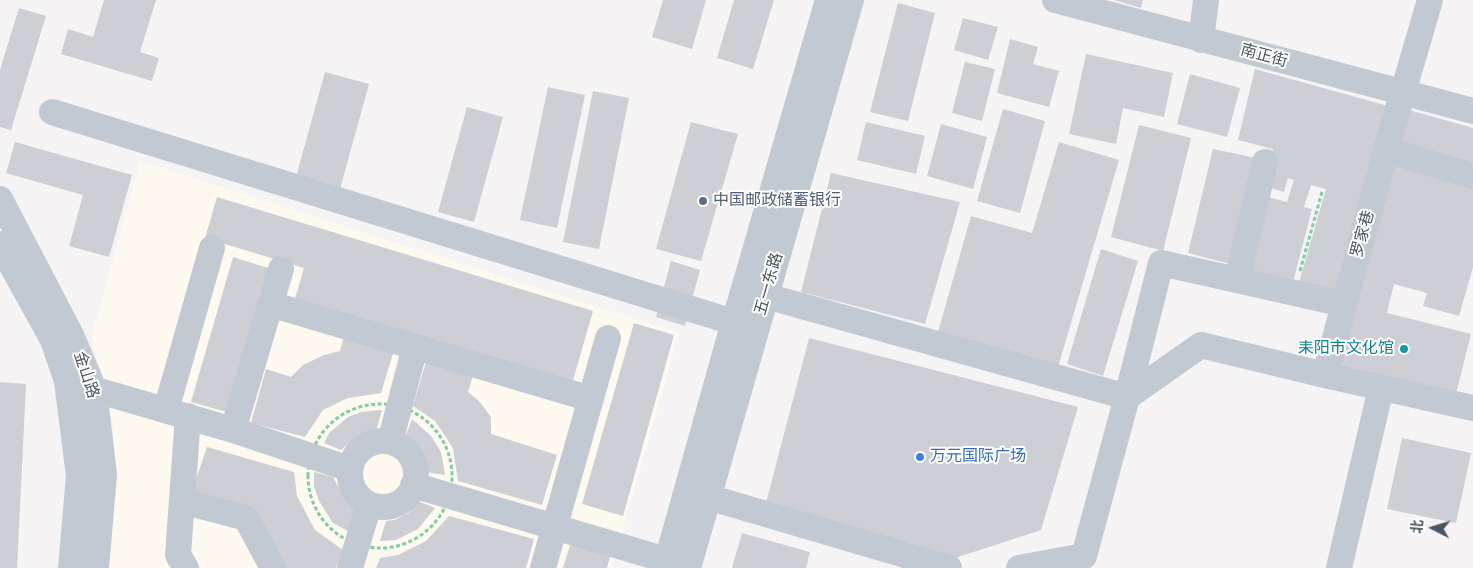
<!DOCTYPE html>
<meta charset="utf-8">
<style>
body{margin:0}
#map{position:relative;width:1473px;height:568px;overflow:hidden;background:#f5f3f3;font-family:"Fira Sans","Noto Sans SC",sans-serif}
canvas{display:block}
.north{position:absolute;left:1408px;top:503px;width:50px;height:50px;-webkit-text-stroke:4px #fff;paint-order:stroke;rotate:275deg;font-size:14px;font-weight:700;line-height:20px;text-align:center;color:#4a5661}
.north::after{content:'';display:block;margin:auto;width:18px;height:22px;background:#4a5661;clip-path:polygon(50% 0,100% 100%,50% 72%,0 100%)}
</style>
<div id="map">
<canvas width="1473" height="568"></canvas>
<div class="north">北</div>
</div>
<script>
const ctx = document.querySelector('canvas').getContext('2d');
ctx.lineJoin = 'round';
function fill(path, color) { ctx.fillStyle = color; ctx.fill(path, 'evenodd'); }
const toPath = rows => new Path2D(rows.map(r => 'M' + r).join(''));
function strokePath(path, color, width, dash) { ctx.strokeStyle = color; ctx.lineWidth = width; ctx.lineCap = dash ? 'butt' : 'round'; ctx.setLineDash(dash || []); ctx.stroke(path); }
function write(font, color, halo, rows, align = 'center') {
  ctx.font = font + ' "Fira Sans","Noto Sans SC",sans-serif'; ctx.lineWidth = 4; ctx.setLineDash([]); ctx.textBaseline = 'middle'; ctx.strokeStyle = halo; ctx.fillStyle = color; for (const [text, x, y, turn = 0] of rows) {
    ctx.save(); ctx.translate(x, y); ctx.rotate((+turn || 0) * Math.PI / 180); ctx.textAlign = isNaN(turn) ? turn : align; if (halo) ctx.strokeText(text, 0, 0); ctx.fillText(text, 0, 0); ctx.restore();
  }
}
fill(toPath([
 [140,161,679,333,612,568,106,568,114,433,92,336]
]), '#fdf9ef');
fill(toPath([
 [104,0,156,0,140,52,159,58,152,81,61,54,68,29,93,37],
 [663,0,706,0,692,49,652,37],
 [734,0,774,0,753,69,717,58],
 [1114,0,1143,0,1141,8],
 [898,3,935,13,908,121,870,112],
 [19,8,46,16,11,130,0,127,0,70],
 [963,18,998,27,988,60,954,50],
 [1010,39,1038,47,1033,64,1059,71,1049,107,997,93],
 [1086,54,1173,73,1164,117,1123,108,1116,144,1069,134],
 [965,62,995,69,982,121,952,113],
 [1255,69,1395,108,1338,298,1298,286,1326,189,1311,185,1304,207,1312,209,1292,286,1244,273,1264,196,1287,202,1294,180,1288,178,1284,192,1263,186,1273,149,1238,140],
 [325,72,369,84,340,189,296,177],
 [1190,74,1240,88,1227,137,1177,124],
 [548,87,585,95,557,228,520,220],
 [593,91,629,98,599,249,563,242],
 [467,107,503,117,474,222,438,212],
 [1402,108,1473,128,1473,172,1392,149],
 [1003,109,1045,121,1020,213,977,201],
 [691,122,738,134,701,261,656,249],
 [866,122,925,136,916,174,857,160],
 [941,124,987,137,973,189,927,176],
 [1139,125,1191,138,1163,251,1111,237],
 [15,142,132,175,109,257,69,246,83,195,6,173],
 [1059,142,1119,160,1058,367,938,332,971,216,1032,233],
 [1213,149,1261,159,1238,266,1188,253],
 [1394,163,1473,185,1473,267,1459,316,1423,306,1427,293,1394,284,1387,313,1471,334,1456,394,1337,364],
 [831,173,960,202,925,324,801,292],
 [217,197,593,311,572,384,294,302,304,268,205,238],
 [1101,249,1138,261,1103,376,1067,364],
 [233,257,274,270,230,413,191,402],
 [671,261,700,270,685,326,656,317],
 [634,323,674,335,623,516,582,504],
 [344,336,394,350,381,393,348,398,323,410,305,437,251,423,266,369,291,377,303,365,324,355,340,351],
 [809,338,1078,407,1041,530,949,560,765,507],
 [426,362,473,376,468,392,479,401,491,417,491,434,557,455,542,505,458,481,453,448,435,421,413,406],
 [0,382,26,384,17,568,0,568],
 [382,410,376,431,351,442,341,450,324,443,329,433,348,417,361,412],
 [412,419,431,436,441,452,445,475,425,472,423,458,415,444,405,438],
 [1402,438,1471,453,1456,523,1387,509],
 [207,447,294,472,297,496,315,530,343,550,336,568,283,568,265,539,191,494],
 [314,472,333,477,344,497,359,509,355,535,333,523,319,501,314,486],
 [418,501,435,508,418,529,396,540,380,541,386,521,395,520,410,512],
 [449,516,534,539,526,568,376,568,380,558,398,555,426,541],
 [742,533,810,552,806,568,732,568],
 [571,542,611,553,607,568,563,568]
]), '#cdcfd5');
strokePath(toPath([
 [1300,271,1322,192],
 '308 476a72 72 0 1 1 144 0a72 72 0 1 1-144 0Z'
]), '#7ad0a6', 3, [4, 2.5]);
strokePath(toPath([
 [1055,0,1473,111],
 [1201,40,1206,0],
 [52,112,756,329],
 [1386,150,1473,176],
 [0,199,71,335,94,389,104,475,96,568],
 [0,244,53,340,67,381,79,476,71,568],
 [1237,280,1265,162],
 [766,296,1127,397,1161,263,1344,304],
 [270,304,591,399],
 [1325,375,1386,150,1430,0],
 [79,385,233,430,350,469],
 [166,410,212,248],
 [233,430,281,269],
 '350 474a33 33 0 1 1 66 0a33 33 0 1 1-66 0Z',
 [390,442,415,347],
 [413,485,683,565],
 [708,497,949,568],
 [182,501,246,518,273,568],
 [186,568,178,555,188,416],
 [350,568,369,505],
 [543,568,608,338],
 [665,568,727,347,828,0],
 [688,568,851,0],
 [1019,568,1084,556,1127,397,1201,345,1325,375,1473,408],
 [1339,568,1381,388]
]), '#c1cad2', 26);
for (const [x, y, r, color] of [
 [703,201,5,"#5c6f8a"],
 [1404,349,5,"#0f9aa8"],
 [920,457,5,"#3f7fe0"]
]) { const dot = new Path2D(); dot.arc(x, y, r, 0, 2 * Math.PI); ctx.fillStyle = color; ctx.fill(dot); strokePath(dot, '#fff', 2); }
write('16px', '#4a5661', '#fff', [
 ["南正街",1264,56,15],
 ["罗家巷",1363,234,-75],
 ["五一东路",769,284,-74],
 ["金山路",86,375,72]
]);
write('16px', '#4e5e75', '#fff', [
 ["中国邮政储蓄银行",713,201]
], 'left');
write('16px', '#0d838f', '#fff', [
 ["耒阳市文化馆",1394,349]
], 'right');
write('16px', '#366cbe', '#fff', [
 ["万元国际广场",930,457]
], 'left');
</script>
